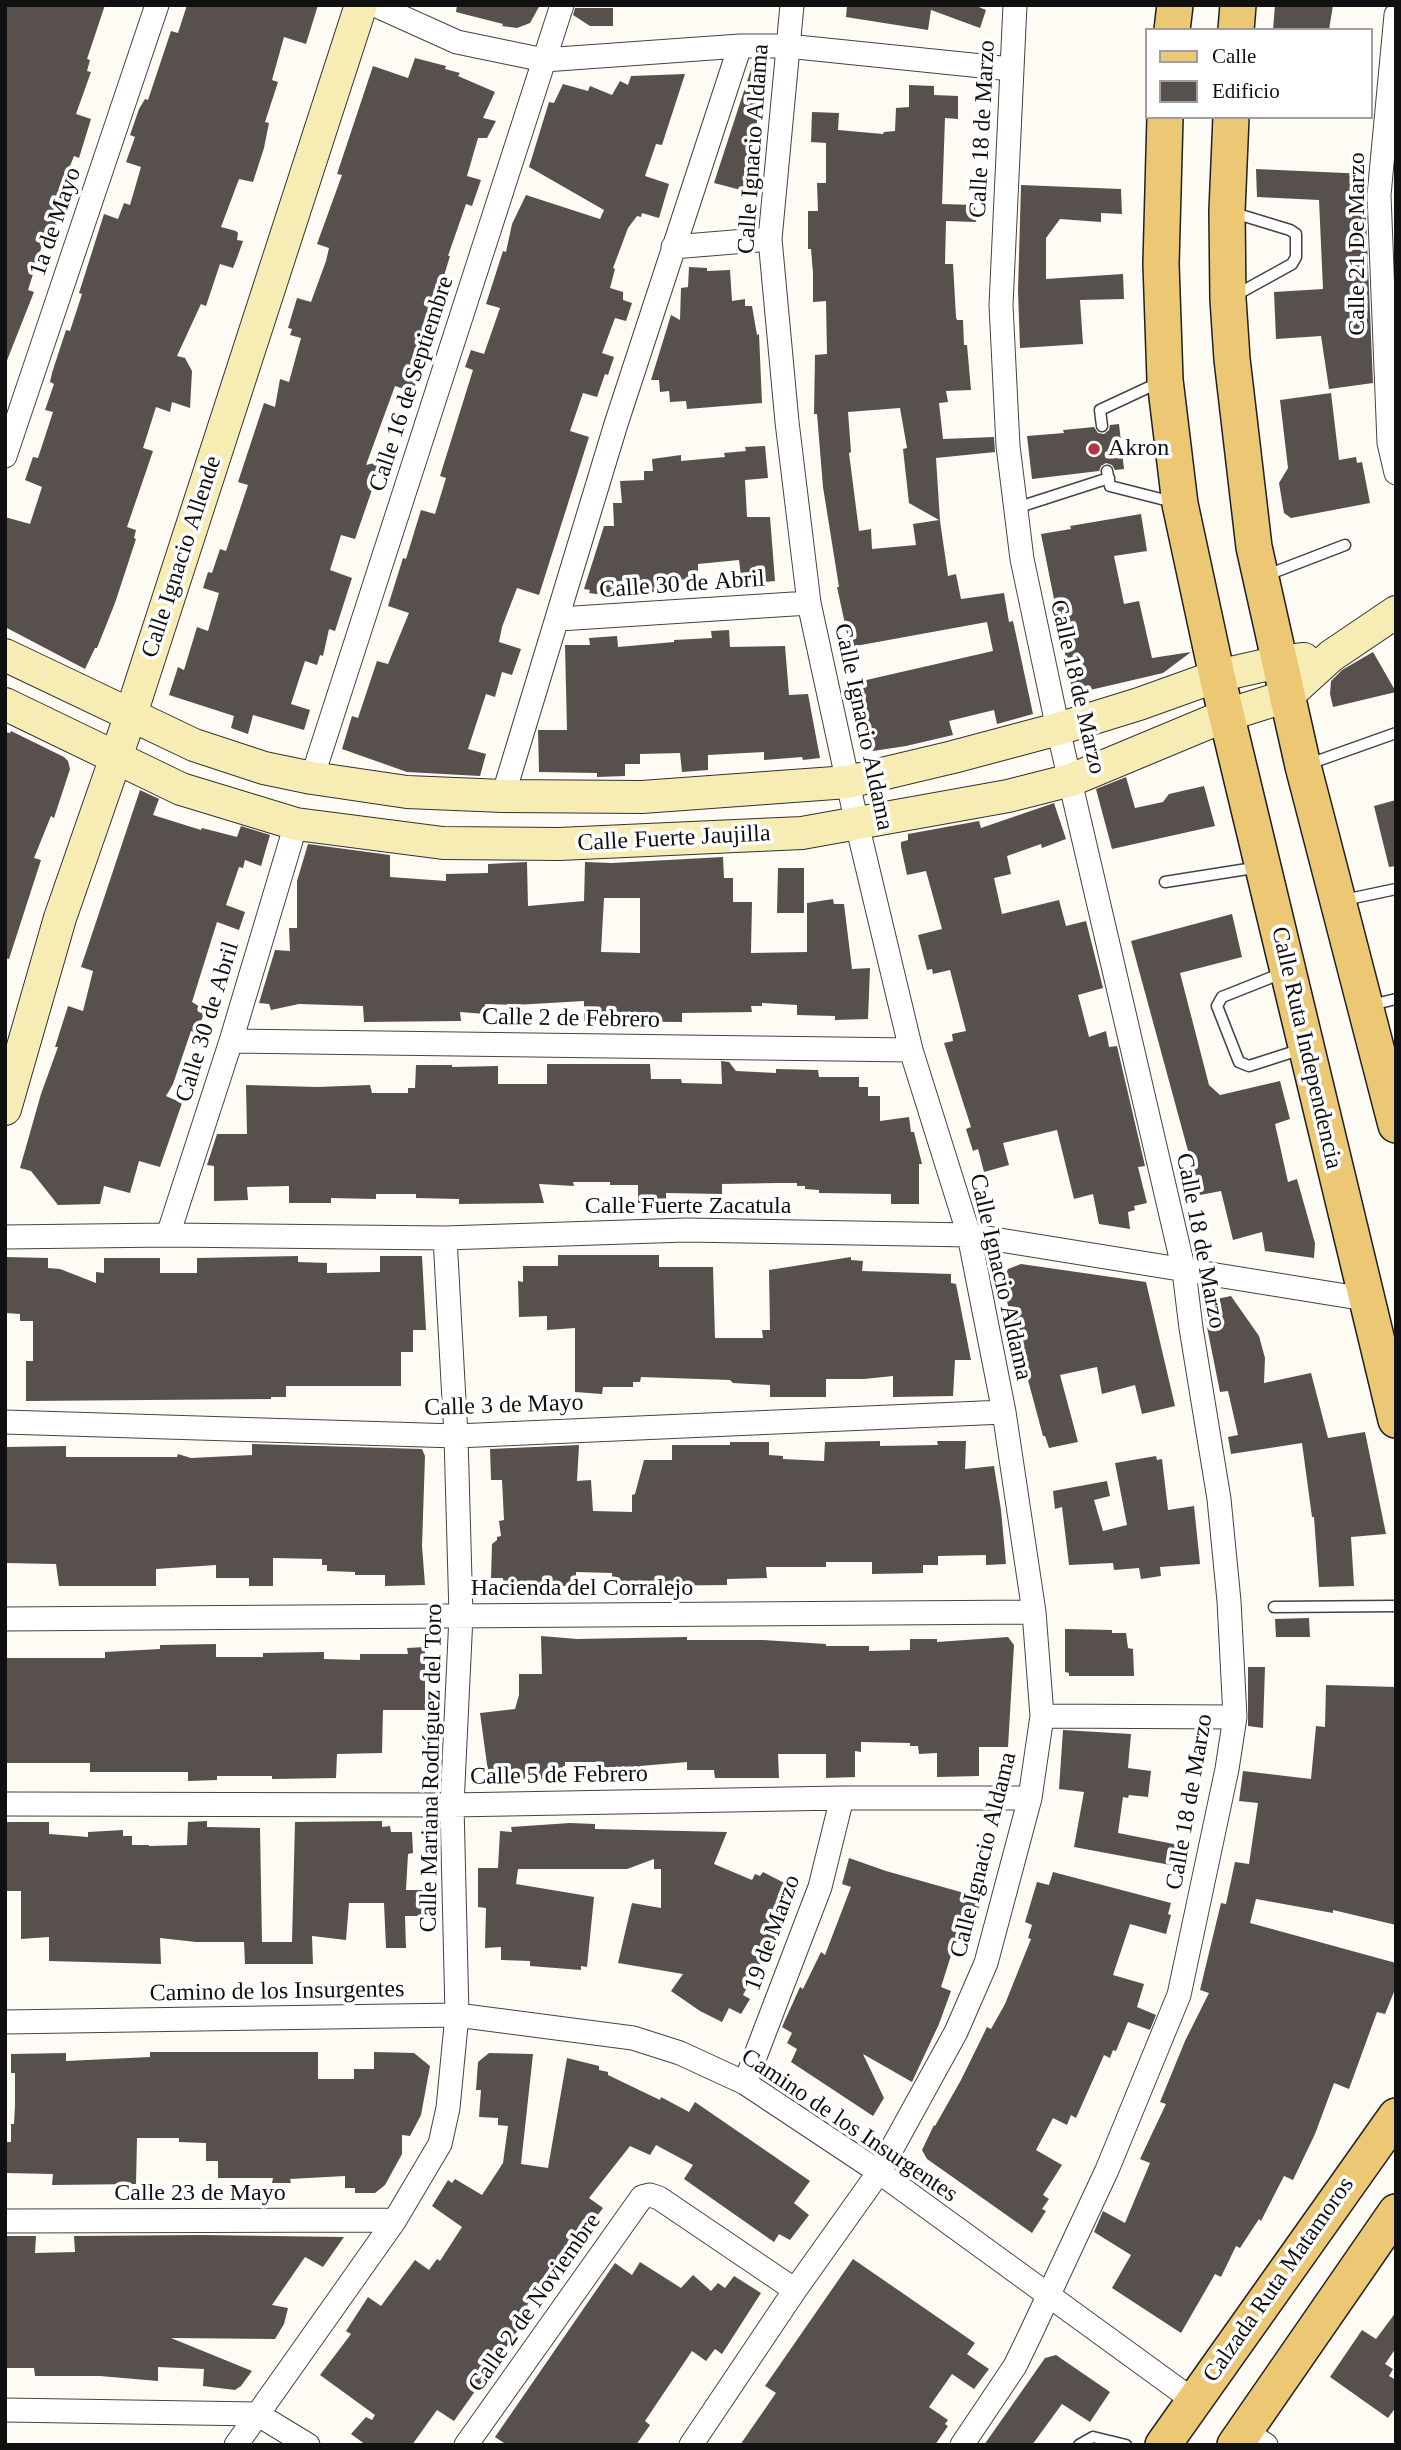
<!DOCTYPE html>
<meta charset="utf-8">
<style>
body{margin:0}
#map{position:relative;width:1401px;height:2450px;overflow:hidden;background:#fefbf4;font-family:"Times New Roman",serif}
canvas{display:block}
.frame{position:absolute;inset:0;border:7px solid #101010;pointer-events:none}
.legend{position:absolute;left:1145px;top:28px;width:228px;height:91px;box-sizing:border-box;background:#fff;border:2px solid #9f9f9f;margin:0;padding:9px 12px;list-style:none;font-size:21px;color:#101010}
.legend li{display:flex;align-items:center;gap:14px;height:35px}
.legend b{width:35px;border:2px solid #9f9f9f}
</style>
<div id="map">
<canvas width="1401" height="2450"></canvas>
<div class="frame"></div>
<ul class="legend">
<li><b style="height:9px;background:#ecc875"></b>Calle</li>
<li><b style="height:19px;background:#58504d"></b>Edificio</li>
</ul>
</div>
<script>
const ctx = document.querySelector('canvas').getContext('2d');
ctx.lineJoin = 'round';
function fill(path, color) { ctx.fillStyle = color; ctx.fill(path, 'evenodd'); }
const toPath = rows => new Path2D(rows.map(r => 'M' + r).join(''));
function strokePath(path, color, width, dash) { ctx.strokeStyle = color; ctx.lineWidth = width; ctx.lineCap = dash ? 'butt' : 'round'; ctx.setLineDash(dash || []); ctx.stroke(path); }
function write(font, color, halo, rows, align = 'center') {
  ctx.font = font + ' "Times New Roman",serif'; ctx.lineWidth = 7; ctx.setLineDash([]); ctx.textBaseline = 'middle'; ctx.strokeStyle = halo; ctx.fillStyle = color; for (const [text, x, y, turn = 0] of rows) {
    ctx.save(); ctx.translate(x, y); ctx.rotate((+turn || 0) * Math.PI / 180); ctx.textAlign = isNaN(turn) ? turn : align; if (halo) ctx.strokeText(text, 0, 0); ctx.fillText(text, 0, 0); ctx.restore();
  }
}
fill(toPath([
 [5,5,105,5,87,59,90,60,87,71,91,72,76,114,91,119,79,158,74,156,58,196,65,198,55,224,57,225,52,242,44,239,28,290,34,292,6,363],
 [187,5,318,5,306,44,284,37,272,80,278,82,265,122,269,123,264,148,253,182,239,179,221,227,236,231,238,233,237,240,243,241,237,258,233,268,220,264,206,306,201,304,177,356,185,358,192,371,190,408,172,402,170,412,156,407,143,448,153,451,127,527,136,530,134,538,136,539,115,603,97,648,95,648,85,669,5,627,5,517,30,524,42,487,25,480,33,457,38,458,53,412,45,410,54,384,50,382,52,373,66,330,70,331,82,294,79,293,104,214,118,219,124,203,130,205,141,167,126,162,135,137,130,135,139,109,145,99,148,100,171,31,178,33],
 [457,5,540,5,530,23,517,28,502,26,503,24,456,12],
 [847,5,974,5,986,10,980,28,931,10,928,30,846,17],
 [1275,5,1333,5,1329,30,1273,30],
 [575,8,613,8,613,26,590,26,573,15],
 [415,58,446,66,445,69,460,73,458,76,495,92,483,118,496,121,487,138,478,138,467,176,481,180,472,206,466,204,448,256,450,256,439,292,444,293,413,392,395,386,366,465,382,461,355,539,341,535,330,570,352,578,335,631,329,629,323,656,320,655,317,665,305,661,291,704,310,710,304,730,253,715,248,734,231,728,234,716,169,695,178,667,184,670,197,627,208,631,219,593,203,588,208,572,212,573,220,549,226,551,248,485,238,482,264,403,275,407,280,379,289,382,301,338,290,335,292,329,288,328,297,298,311,302,326,261,329,248,317,244,342,175,337,174,373,66,408,78],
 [754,60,758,60,756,179,751,178,750,189,742,188,741,190,714,183],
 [685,74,662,145,656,144,645,176,669,184,659,218,642,213,641,217,637,216,628,228,613,268,615,269,610,288,623,292,623,300,632,303,626,321,615,318,602,353,614,357,608,375,605,374,597,397,583,393,570,431,589,437,539,595,517,588,502,627,499,642,521,649,512,675,502,672,495,697,486,694,468,749,486,754,480,776,407,772,342,749,352,716,358,718,377,661,388,664,409,613,388,606,403,558,406,559,421,510,435,514,446,478,440,476,473,370,465,367,471,350,484,354,500,308,486,304,503,251,506,252,512,224,526,195,600,219,604,210,529,167,549,102,554,103,563,84,588,91,590,86,612,95,620,81,628,85,631,76],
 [909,85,934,86,934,95,958,96,958,119,945,118,942,204,975,205,976,222,946,221,945,264,953,264,956,317,957,320,963,320,964,345,967,345,971,390,946,391,948,402,939,403,943,439,994,437,995,452,936,458,940,521,948,576,956,574,961,599,1004,593,1009,622,1013,621,1033,714,997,724,994,710,949,721,953,735,906,746,873,751,858,686,862,685,862,681,993,651,987,622,850,647,837,587,839,587,823,487,817,414,814,414,815,355,827,354,826,301,813,302,813,273,811,249,808,249,808,211,818,211,817,183,826,183,826,143,811,142,812,112,839,113,838,130,883,134,884,132,895,131,896,108,909,107],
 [900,408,907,448,903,449,909,503,939,520,913,524,916,545,872,549,871,529,859,531,849,453,851,452,848,412],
 [1256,169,1367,174,1365,196,1373,383,1329,389,1321,336,1276,339,1274,292,1323,289,1319,200,1257,197],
 [1021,185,1121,189,1122,214,1101,213,1101,222,1060,219,1046,238,1046,279,1123,274,1124,299,1080,300,1083,344,1020,348,1018,291],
 [689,267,707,268,707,271,730,270,732,301,745,299,745,306,752,306,757,335,759,334,762,403,687,409,686,401,670,402,669,391,660,392,659,380,651,380,671,315,680,320,681,288,688,287],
 [1331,393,1339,460,1356,457,1357,463,1362,462,1370,503,1291,518,1284,513,1279,483,1288,468,1280,400],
 [1119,424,1124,469,1115,470,1112,465,1106,463,1101,466,1099,471,1032,479,1027,436,1064,433,1063,430,1094,427,1098,433,1104,434,1109,430,1110,425],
 [765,446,768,478,745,480,747,517,770,517,775,581,742,584,739,560,698,564,698,574,689,574,689,579,654,582,655,592,604,595,589,593,590,590,584,589,604,526,614,526,613,503,622,503,620,481,644,480,644,471,653,471,652,459,681,455,681,461,725,457,724,453,746,451,745,447],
 [1141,514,1147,551,1114,556,1124,604,1139,601,1152,658,1191,652,1163,673,1073,694,1041,534,1071,529,1070,526],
 [729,630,730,647,785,646,789,695,808,694,820,758,803,760,802,757,764,760,764,752,708,755,708,770,682,772,680,753,640,754,640,764,625,764,625,776,597,777,597,773,539,772,538,730,567,730,565,645,590,645,589,638,617,636,618,647,674,642,674,640,712,638,711,631],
 [1373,652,1396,692,1333,707,1330,694,1331,681,1342,670],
 [11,731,64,757,68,761,70,769,54,818,51,816,34,858,41,860,9,959,5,958,5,732,10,733],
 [1126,777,1135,808,1163,802,1169,794,1204,786,1215,826,1112,849,1096,789],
 [140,790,159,799,153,815,201,830,202,828,237,837,241,826,270,835,261,866,245,860,243,868,239,867,226,905,245,912,239,930,217,922,192,1002,205,1010,197,1033,191,1031,173,1084,166,1096,182,1103,160,1167,139,1161,130,1193,104,1186,100,1204,58,1205,31,1171,20,1168,41,1094,58,1047,55,1047,68,1006,83,1011,93,971,81,967],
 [1396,800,1396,866,1389,867,1374,806],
 [1054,803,1066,839,1042,848,1041,844,1007,856,1011,874,994,878,1002,914,1059,900,1066,926,1086,921,1103,988,1078,995,1089,1037,1106,1031,1109,1047,1117,1046,1145,1166,1138,1167,1147,1203,1134,1206,1135,1210,1128,1212,1130,1229,1099,1224,1093,1194,1074,1199,1057,1130,1003,1143,1009,1165,984,1172,978,1149,973,1151,966,1129,971,1127,944,1043,953,1041,952,1034,966,1031,950,970,933,974,932,969,927,970,918,935,942,929,926,871,907,875,901,847,901,842,908,840,908,834,979,821,981,828],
 [308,844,390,855,390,877,446,881,446,874,488,873,488,864,527,862,528,906,584,901,585,862,612,863,723,857,724,878,733,878,733,902,752,902,751,953,807,952,807,903,833,899,834,904,844,904,852,969,870,968,868,1019,835,1020,835,1016,797,1015,797,1005,762,1003,762,1006,751,1006,752,1012,682,1013,682,1022,584,1021,584,1001,515,1005,485,1004,485,1014,460,1012,461,1021,364,1022,363,1006,299,1004,271,1010,269,1004,259,1003,275,950,290,951,289,928,297,928,297,881],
 [604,898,640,898,640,953,601,952],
 [778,868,804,868,804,913,777,913],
 [1232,914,1242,957,1180,973,1209,1085,1220,1095,1280,1081,1290,1119,1275,1124,1288,1182,1297,1179,1315,1243,1314,1258,1265,1251,1262,1232,1233,1240,1221,1191,1200,1195,1131,941],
 [721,1061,729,1062,736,1071,776,1073,776,1069,818,1070,819,1077,859,1077,859,1087,868,1087,868,1096,880,1096,880,1121,909,1117,911,1132,914,1132,922,1164,919,1164,919,1204,891,1204,891,1194,819,1193,819,1190,805,1189,805,1186,797,1186,797,1183,777,1183,722,1184,722,1194,666,1193,666,1203,638,1203,638,1185,610,1185,610,1182,573,1182,574,1186,539,1184,544,1203,459,1204,459,1199,416,1198,416,1194,376,1194,376,1199,331,1198,331,1203,289,1203,289,1186,247,1187,248,1200,214,1201,214,1166,207,1165,217,1134,247,1134,246,1085,317,1087,370,1085,372,1093,408,1093,408,1088,415,1088,416,1065,452,1065,452,1067,498,1066,498,1084,547,1084,547,1064,650,1064,651,1079,681,1079,682,1083,722,1084],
 [558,1255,659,1255,659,1267,713,1267,715,1338,763,1338,762,1330,770,1330,769,1270,851,1257,851,1260,863,1261,862,1271,951,1274,951,1283,956,1284,971,1360,955,1360,953,1396,893,1397,893,1376,864,1379,826,1379,826,1397,770,1397,770,1385,733,1383,730,1380,641,1377,640,1382,633,1382,633,1387,603,1387,602,1394,575,1392,575,1328,547,1330,547,1316,519,1317,518,1281,523,1282,523,1266,558,1266],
 [298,1256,298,1262,327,1263,327,1273,380,1272,380,1256,422,1256,426,1330,413,1330,413,1352,401,1352,401,1386,286,1386,286,1397,271,1397,271,1399,26,1401,26,1361,33,1361,33,1321,20,1321,20,1314,5,1313,5,1257,48,1258,48,1268,60,1269,96,1283,96,1272,104,1273,104,1258,160,1258,160,1273,197,1273,197,1258],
 [1021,1264,1146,1282,1175,1406,1142,1414,1135,1385,1102,1394,1097,1367,1060,1375,1078,1442,1049,1448,1045,1436,1043,1436,1002,1283,1008,1269],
 [1231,1296,1259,1336,1265,1358,1264,1383,1311,1373,1328,1438,1365,1432,1386,1534,1351,1537,1354,1586,1319,1587,1314,1517,1312,1517,1302,1443,1231,1454,1228,1437,1238,1435,1228,1391,1220,1392,1202,1302],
 [880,1441,880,1446,938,1445,937,1441,966,1441,965,1469,994,1466,1001,1510,1006,1564,986,1565,986,1555,938,1556,938,1565,923,1565,923,1573,872,1574,872,1562,826,1562,826,1567,766,1567,767,1578,727,1579,727,1585,630,1586,630,1582,612,1579,612,1573,576,1572,576,1586,504,1586,503,1578,491,1578,492,1544,497,1540,497,1537,501,1536,499,1521,504,1520,502,1480,491,1480,490,1449,579,1445,577,1481,591,1480,593,1511,632,1512,632,1495,635,1494,644,1460,672,1460,672,1445,730,1445,730,1442,769,1442,769,1455,783,1456,783,1459,824,1461,825,1442],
 [252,1444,422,1449,425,1456,422,1546,425,1585,385,1586,385,1575,355,1575,355,1572,327,1571,327,1565,322,1565,322,1559,273,1558,273,1586,249,1586,249,1578,216,1578,216,1565,156,1569,156,1586,59,1586,56,1564,5,1563,5,1447,66,1446,66,1457,177,1457,178,1454,191,1458,252,1455],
 [1156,1456,1157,1460,1162,1459,1168,1510,1194,1506,1200,1564,1160,1567,1161,1576,1141,1579,1139,1568,1114,1570,1113,1563,1069,1565,1062,1507,1055,1509,1053,1491,1107,1481,1110,1496,1094,1500,1103,1531,1127,1525,1115,1463],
 [1309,1618,1310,1637,1276,1637,1275,1619],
 [1065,1629,1112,1630,1112,1633,1126,1633,1128,1648,1133,1649,1134,1676,1069,1676,1069,1673,1065,1672],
 [541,1636,577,1639,687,1637,687,1640,763,1640,826,1644,826,1646,869,1646,869,1651,910,1650,910,1639,937,1639,937,1642,1008,1637,1014,1645,1008,1747,979,1747,979,1776,937,1777,937,1753,919,1754,918,1746,910,1746,910,1743,861,1742,861,1752,855,1751,855,1777,826,1778,826,1754,778,1754,779,1778,715,1778,714,1770,687,1770,687,1762,640,1766,640,1778,604,1778,604,1762,565,1762,565,1766,563,1766,562,1779,489,1779,480,1713,515,1709,519,1695,519,1674,542,1674],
 [216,1644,216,1657,263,1657,263,1653,324,1652,324,1659,360,1660,360,1654,408,1654,407,1648,425,1647,425,1710,383,1710,382,1753,337,1754,336,1778,272,1779,272,1776,217,1776,217,1780,188,1781,188,1772,90,1772,90,1763,5,1763,5,1658,105,1658,105,1652,160,1649,160,1645],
 [1248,1667,1265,1667,1263,1728,1248,1726],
 [1326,1685,1396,1687,1396,1925,1333,1910,1333,1913,1256,1899,1250,1923,1396,1963,1396,1987,1385,2014,1377,2012,1349,2089,1334,2083,1315,2134,1293,2180,1284,2176,1261,2221,1259,2219,1240,2248,1236,2246,1221,2277,1215,2274,1181,2333,1112,2288,1131,2255,1094,2232,1103,2211,1125,2223,1150,2163,1140,2159,1166,2104,1160,2102,1185,2041,1209,1993,1200,1990,1221,1903,1226,1904,1235,1862,1249,1864,1258,1803,1239,1801,1243,1771,1311,1779,1316,1726,1325,1727],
 [1063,1730,1131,1734,1128,1768,1151,1771,1148,1797,1129,1795,1128,1798,1123,1797,1118,1833,1184,1846,1181,1867,1074,1847,1084,1792,1059,1789],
 [207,1821,207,1827,260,1828,262,1942,292,1942,295,1822,382,1821,382,1827,390,1826,391,1832,412,1832,413,1853,408,1854,406,1890,424,1890,425,1916,405,1916,406,1948,386,1948,384,1903,349,1903,346,1940,312,1936,313,1964,245,1964,244,1942,196,1942,160,1938,161,1964,49,1961,49,1937,21,1939,21,1891,5,1891,5,1822,49,1822,49,1834,88,1837,88,1832,123,1830,123,1836,132,1836,132,1845,149,1845,149,1846,187,1845,188,1822],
 [570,1823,595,1824,595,1829,727,1832,714,1864,752,1880,755,1874,760,1876,763,1872,794,1888,771,1954,766,1953,743,1995,750,1999,741,2014,729,2008,722,2022,700,2011,671,1991,683,1974,618,1963,632,1903,661,1908,661,1869,654,1869,654,1859,627,1869,518,1869,516,1884,594,1897,587,1967,581,1966,581,1970,530,1966,530,1961,501,1960,501,1947,485,1948,486,1908,478,1907,478,1868,498,1868,500,1831,512,1832,511,1827],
 [849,1858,886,1871,982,1898,972,1929,965,1926,955,1943,941,1987,951,1991,939,2024,912,2082,863,2054,884,2098,873,2116,791,2062,797,2049,787,2043,792,2033,782,2027,800,1987,803,1989,821,1952,825,1955,851,1887,842,1884],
 [1053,1872,1171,1903,1168,1914,1171,1915,1166,1934,1130,1924,1113,1975,1144,1984,1137,2007,1156,2015,1150,2030,1128,2022,1116,2051,1113,2050,1110,2058,1104,2055,1076,2118,1071,2115,1067,2125,1053,2118,1036,2150,1062,2165,1043,2195,1049,2199,1042,2209,1046,2211,1032,2233,927,2159,922,2150,934,2125,935,2126,961,2080,987,2027,991,2029,1005,2004,1031,1939,1028,1938,1032,1925,1025,1922,1037,1882,1049,1885],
 [150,2052,318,2052,318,2079,354,2079,354,2069,374,2069,374,2052,414,2053,430,2066,421,2115,410,2136,402,2135,402,2154,385,2185,375,2193,355,2193,355,2188,345,2188,345,2176,290,2179,291,2183,272,2183,273,2178,218,2178,218,2161,206,2161,206,2143,179,2142,179,2138,137,2138,136,2184,52,2185,53,2174,5,2173,5,2142,11,2142,11,2124,14,2124,15,2106,15,2073,11,2073,11,2054,66,2053,66,2061,150,2057],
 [489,2053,533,2054,521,2164,548,2168,567,2058,599,2066,599,2070,608,2072,608,2075,660,2100,661,2097,689,2112,695,2102,810,2181,794,2203,809,2215,790,2240,779,2234,774,2242,684,2179,693,2165,656,2145,650,2155,630,2146,589,2198,603,2208,588,2228,580,2227,550,2269,552,2270,527,2305,533,2309,454,2421,437,2410,412,2445,366,2445,351,2434,366,2417,372,2420,375,2415,320,2375,351,2334,346,2331,368,2297,381,2306,415,2260,429,2270,437,2259,440,2261,462,2227,432,2206,448,2180,452,2183,455,2179,482,2195,503,2163,508,2126,498,2125,498,2118,479,2117,481,2090,476,2090,478,2062],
 [202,2235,344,2237,323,2267,305,2257,272,2305,288,2308,284,2324,275,2339,171,2338,252,2371,241,2386,235,2390,203,2386,204,2369,158,2367,158,2381,100,2376,35,2376,34,2368,5,2368,5,2236,36,2236,35,2253,75,2252,74,2236],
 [853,2259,975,2343,967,2354,989,2369,974,2389,952,2374,929,2407,948,2420,945,2424,948,2426,935,2445,740,2445,776,2393,765,2386],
 [640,2262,681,2288,693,2275,711,2291,718,2283,725,2288,734,2276,761,2293,722,2354,715,2349,706,2361,692,2351,645,2421,650,2425,636,2445,507,2445,495,2437,615,2263,632,2275],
 [1396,2312,1396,2348,1385,2364,1393,2369,1389,2376,1396,2380,1396,2407,1388,2418,1330,2377,1362,2330,1376,2339],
 [1056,2355,1110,2392,1090,2422,1062,2404,1032,2445,984,2445,1045,2358]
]), '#58504d');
const lane = toPath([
 [1231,212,1290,230,1296,234,1296,257,1292,264,1234,296],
 [1102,426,1100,410,1160,382],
 [1107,471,1110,486,1173,502],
 [1016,508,1109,478],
 [1267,575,1345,545],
 [1306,765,1396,733],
 [1165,882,1260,867],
 [1344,900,1396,889],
 [1285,972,1222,997,1217,1006,1239,1062,1249,1066,1302,1049],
 [1371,1005,1396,999],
 [1274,1607,1396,1606],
 [1079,2445,1093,2437,1126,2445]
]);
const street = toPath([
 [375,5,457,42,544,60,740,46,787,46,1011,69],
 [1396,15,1379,195,1389,443,1396,473],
 [673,247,770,239],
 [5,456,157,5],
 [559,619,809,603],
 [312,778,562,5],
 [503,796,616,424,740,46],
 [231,1041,911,1050],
 [168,1235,231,1041,296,824],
 [5,1237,168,1235,445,1238,686,1230,969,1235,1365,1299],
 [5,1422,456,1436,1004,1412],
 [5,1619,1034,1612],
 [1042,1716,1235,1717],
 [5,1804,452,1805,842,1798,1030,1798],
 [5,2022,457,2015,633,2038,680,2053,745,2083,879,2172,1194,2401],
 [745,2083,820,1887,842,1798],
 [5,2221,395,2220],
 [5,2410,257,2414,308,2445],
 [1245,2431,1266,2445],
 [236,2445,395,2220,440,2144,448,2108,457,2015,452,1805,461,1616,456,1436,445,1238],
 [466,2445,642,2197,650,2195,659,2198,795,2290],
 [691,2445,795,2290,879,2172,956,2032,986,1963,1030,1798,1042,1716,1034,1612,1004,1412,969,1235,911,1050,857,824,809,603,787,422,770,239,792,5],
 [962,2445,1015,2366,1030,2335,1107,2170,1179,1995,1227,1769,1235,1717,1229,1601,1219,1499,1191,1328,1184,1271,1058,729,1022,559,1008,446,1001,305,1015,5]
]);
const secondary = toPath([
 [5,655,194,745,264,768,312,778,407,792,503,796,642,797,848,782,953,757,1058,729,1139,704,1217,676,1279,662,1304,659],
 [5,704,181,789,296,824,443,843,559,844,802,833,1008,796,1071,780,1227,715,1287,696,1331,656,1396,612],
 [5,1109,60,918,131,714,361,5]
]);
const primary = toPath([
 [1172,30,1175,5],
 [1236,30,1238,5],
 [1165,117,1161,264,1165,380,1180,504,1217,676,1396,1420],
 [1231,117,1227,211,1228,299,1232,359,1254,547,1303,766,1396,1125],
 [1163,2445,1396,2116],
 [1235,2445,1396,2212]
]);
strokePath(lane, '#434343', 13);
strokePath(street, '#434343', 25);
strokePath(secondary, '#323232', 34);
strokePath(primary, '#212121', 38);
strokePath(lane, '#fff', 10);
strokePath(street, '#fff', 23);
strokePath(secondary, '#f8ecb5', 32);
strokePath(primary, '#ecc875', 35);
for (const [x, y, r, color] of [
 [1094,449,7,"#b43341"]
]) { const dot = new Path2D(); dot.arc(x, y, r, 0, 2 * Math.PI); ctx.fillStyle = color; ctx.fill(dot); strokePath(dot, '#fff', 2.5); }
write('24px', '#101010', '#fff', [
 ["Calle 18 de Marzo",983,129,-87],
 ["Calle Ignacio Aldama",754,149,-86],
 ["1a de Mayo",56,222,-71],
 ["Calle 21 De Marzo",1358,244,-90],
 ["Calle 16 de Septiembre",412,384,-72],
 ["Calle Ignacio Allende",182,557,-72],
 ["Calle 30 de Abril",682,585,-4],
 ["Calle 18 de Marzo",1077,687,77],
 ["Calle Ignacio Aldama",863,727,78],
 ["Calle Fuerte Jaujilla",674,839,-3],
 ["Calle 2 de Febrero",571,1019,1],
 ["Calle 30 de Abril",208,1022,-73],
 ["Calle Ruta Independencia",1306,1048,77],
 ["Calle Fuerte Zacatula",688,1207],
 ["Calle 18 de Marzo",1200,1241,79],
 ["Calle Ignacio Aldama",1000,1277,77],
 ["Calle 3 de Mayo",504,1406,-2],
 ["Hacienda del Corralejo",582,1589],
 ["Calle Mariana Rodríguez del Toro",432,1768,-89],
 ["Calle 5 de Febrero",559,1776,-1],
 ["Calle 18 de Marzo",1190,1802,-80],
 ["Calle Ignacio Aldama",984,1855,-76],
 ["19 de Marzo",773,1933,-70],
 ["Camino de los Insurgentes",277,1992,-1],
 ["Camino de los Insurgentes",849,2126,34],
 ["Calle 23 de Mayo",200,2194],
 ["Calzada Ruta Matamoros",1279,2280,-55],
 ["Calle 2 de Noviembre",535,2303,-55]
]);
write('24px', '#101010', '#fff', [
 ["Akron",1108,449]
], 'left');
</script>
